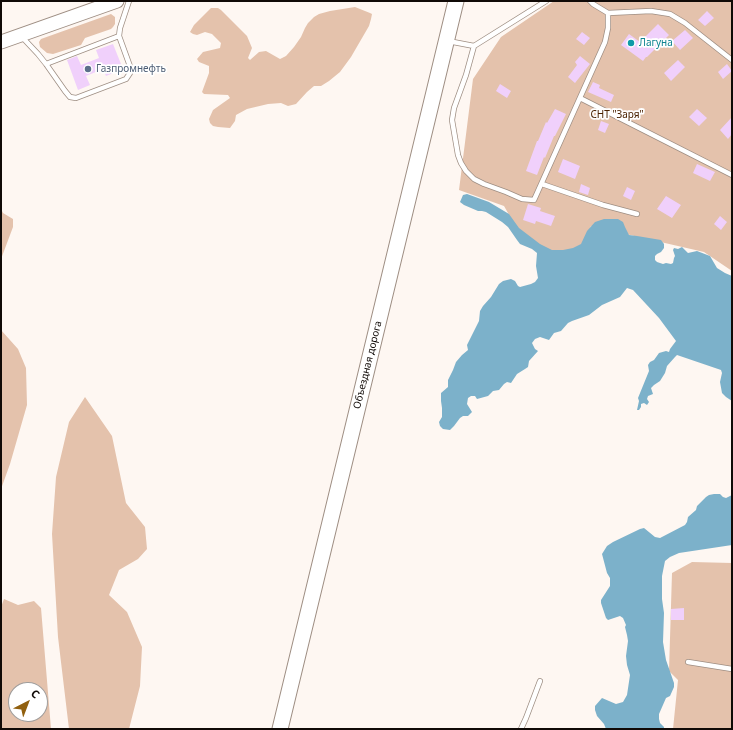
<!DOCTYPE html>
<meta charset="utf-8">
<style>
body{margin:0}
#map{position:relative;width:733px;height:730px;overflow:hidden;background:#fef7f2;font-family:"Noto Sans",sans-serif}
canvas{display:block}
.frame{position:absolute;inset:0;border:2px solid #100a07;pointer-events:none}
.north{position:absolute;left:8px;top:682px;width:40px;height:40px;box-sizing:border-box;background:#fff;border:1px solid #9f9d9c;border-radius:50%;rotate:42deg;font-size:11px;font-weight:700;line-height:16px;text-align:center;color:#100a07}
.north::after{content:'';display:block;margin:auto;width:14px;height:18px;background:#91600f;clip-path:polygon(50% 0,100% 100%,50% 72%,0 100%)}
</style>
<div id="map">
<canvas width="733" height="730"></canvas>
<div class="frame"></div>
<div class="north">С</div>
</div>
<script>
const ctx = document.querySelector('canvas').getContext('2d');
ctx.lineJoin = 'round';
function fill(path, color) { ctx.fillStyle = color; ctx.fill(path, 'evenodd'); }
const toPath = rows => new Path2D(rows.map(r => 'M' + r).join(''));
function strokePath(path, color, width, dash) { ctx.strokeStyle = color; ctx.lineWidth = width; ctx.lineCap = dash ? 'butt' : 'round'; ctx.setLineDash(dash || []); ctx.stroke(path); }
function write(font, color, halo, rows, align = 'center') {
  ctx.font = font + ' "Noto Sans",sans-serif'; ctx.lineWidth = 3.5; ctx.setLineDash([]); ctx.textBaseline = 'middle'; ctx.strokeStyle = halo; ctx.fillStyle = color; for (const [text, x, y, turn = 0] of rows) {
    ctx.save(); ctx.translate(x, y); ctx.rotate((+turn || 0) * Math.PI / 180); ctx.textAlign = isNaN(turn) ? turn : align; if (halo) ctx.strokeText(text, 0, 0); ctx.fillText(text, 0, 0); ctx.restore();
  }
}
fill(toPath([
 [554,1,732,1,732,271,704,252,591,226,582,250,549,258,524,241,504,206,459,190,473,79,501,37],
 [355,7,370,13,372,14,371,19,369,26,351,57,340,72,329,81,321,86,314,86,307,92,296,104,288,106,281,103,268,104,247,109,236,115,235,121,230,128,218,127,213,126,210,123,209,119,213,110,230,98,228,95,204,94,202,92,209,73,209,66,199,62,197,59,203,52,220,48,221,43,212,34,205,32,197,35,193,34,190,32,194,25,211,8,218,8,221,10,247,36,252,48,248,58,250,60,259,52,266,51,280,59,286,56,294,47,301,37,305,28,308,23,314,17,319,14,330,11],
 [111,14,115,17,115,24,113,27,111,29,85,38,81,45,53,54,47,53,40,47,39,42,41,39],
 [1,209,3,213,13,219,13,227,1,259],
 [1,330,18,349,26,368,27,405,10,464,1,489],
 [85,397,112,436,126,503,145,527,147,549,138,559,119,570,109,595,127,612,142,647,140,686,129,729,69,729,58,637,52,534,56,477,69,422],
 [692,562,732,563,732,729,673,729,678,680,669,671,672,573],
 [4,599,18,605,34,601,41,608,51,729,1,729,1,607],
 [16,690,40,690,40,714,16,714]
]), '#e4c2ac');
fill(toPath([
 [467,194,489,202,509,214,519,228,540,244,552,250,563,250,573,248,581,244,587,231,595,222,604,219,618,219,623,222,625,227,629,235,637,236,661,240,664,244,664,248,661,252,657,254,655,256,655,260,657,262,663,264,666,263,671,264,673,263,674,258,675,256,673,250,674,248,678,249,682,247,688,253,697,251,710,256,717,268,725,273,732,276,732,401,726,397,722,393,720,382,722,373,721,370,677,355,675,357,667,366,665,373,660,381,654,385,651,388,653,394,648,396,647,399,649,402,647,405,644,403,641,404,641,407,639,410,637,410,639,401,638,398,649,371,648,365,650,362,654,360,659,353,666,351,669,352,670,349,676,341,659,318,633,290,627,288,620,297,602,305,589,315,572,321,568,323,561,331,554,333,549,340,540,337,535,339,532,343,535,349,538,351,529,361,528,367,525,369,517,374,511,383,507,382,504,384,499,390,493,391,488,396,477,399,475,396,471,396,468,398,467,404,472,412,468,416,463,416,460,418,454,426,450,430,443,429,440,426,439,422,442,417,442,408,441,401,441,393,448,387,448,380,453,370,456,362,462,355,468,350,467,345,479,321,480,311,483,306,491,297,499,284,503,281,511,279,515,281,518,286,520,287,531,284,535,282,538,278,536,266,537,253,532,249,520,244,517,240,508,227,502,222,486,212,482,211,478,211,464,205,460,202,463,195],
 [714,494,720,494,723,497,726,498,732,495,732,545,679,553,670,557,665,561,662,576,662,599,664,613,663,642,666,660,674,683,674,687,670,696,666,698,659,714,659,719,660,723,664,727,664,729,606,729,604,724,597,716,595,710,595,706,602,698,616,704,623,702,627,695,630,675,627,665,626,656,628,641,627,635,625,627,626,625,623,618,620,616,608,620,606,618,601,603,601,600,610,586,610,578,607,573,602,554,607,546,613,542,640,529,644,528,655,537,660,538,685,525,687,522,688,517,696,510,697,506,706,497,709,495]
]), '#7cb1ca');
fill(toPath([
 [707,11,714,18,705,26,698,20],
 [658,24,669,35,647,57,646,57,643,61,621,45,629,34,640,42],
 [685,30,693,38,680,50,672,41],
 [582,32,590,38,584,45,576,39],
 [113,44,123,69,106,76,103,69,86,76,90,85,78,90,67,60,77,56,81,65,99,58,96,50],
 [580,56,590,64,575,83,568,77,577,65,575,62],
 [678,60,685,67,671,81,664,73],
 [727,64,732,71,723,79,718,72],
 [593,82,600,85,599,88,614,95,611,102,588,92],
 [500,84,511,91,507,98,496,91],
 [555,109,566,114,555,136,554,136,545,158,544,157,537,175,526,171,537,141,538,141,546,122,547,123],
 [697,109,707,118,699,126,689,117],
 [732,117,732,134,728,139,720,130],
 [601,121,609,124,605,133,598,130],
 [563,159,580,166,575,179,558,172],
 [697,164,715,172,710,181,693,173],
 [581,184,590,188,588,195,579,192],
 [627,187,635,191,631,200,623,196],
 [666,196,681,205,672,218,657,209],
 [528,204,541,208,540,211,555,216,551,226,536,221,535,224,523,220],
 [720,216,727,222,721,230,714,224],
 [684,608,684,620,671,620,671,609]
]), '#f0d0fb');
const service = toPath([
 [590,1,593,4,608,13,651,11,670,14,685,23,732,60],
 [22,37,38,54,46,64,65,91,70,97,76,98,126,79,130,73,131,69,119,36,120,28,129,1],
 [448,41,474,46,546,1],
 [474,46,466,75,454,108,452,120,458,155,461,163,466,171,474,179,484,184,506,192,522,199,534,200,605,42,608,28,608,13],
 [46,64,119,36],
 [580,98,732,175],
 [542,184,603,205,637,214],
 [688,662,732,669],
 [521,729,526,718,540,681]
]);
const secondary = toPath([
 [1,42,117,1]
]);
const primary = toPath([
 [280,729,456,1]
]);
strokePath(service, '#9e8e83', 6);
strokePath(secondary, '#9e8e83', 15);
strokePath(primary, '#9e8e83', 17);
strokePath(service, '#fff', 4.5);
strokePath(secondary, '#fff', 13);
strokePath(primary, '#fff', 15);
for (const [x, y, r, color] of [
 [631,43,4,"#0f9aa8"],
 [88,69,4,"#5c6f8a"]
]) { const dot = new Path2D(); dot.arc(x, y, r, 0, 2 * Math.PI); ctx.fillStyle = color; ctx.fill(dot); strokePath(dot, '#fff', 1.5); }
write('10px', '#0d838f', '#fff', [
 ["Лагуна",639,43]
], 'left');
write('10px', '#4e5e75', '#fff', [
 ["Газпромнефть",96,69]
], 'left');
write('10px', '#4a2100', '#fff', [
 ["СНТ \"Заря\"",617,115]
]);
write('10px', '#100a07', '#fff', [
 ["Объездная дорога",368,365,-76]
]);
</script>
